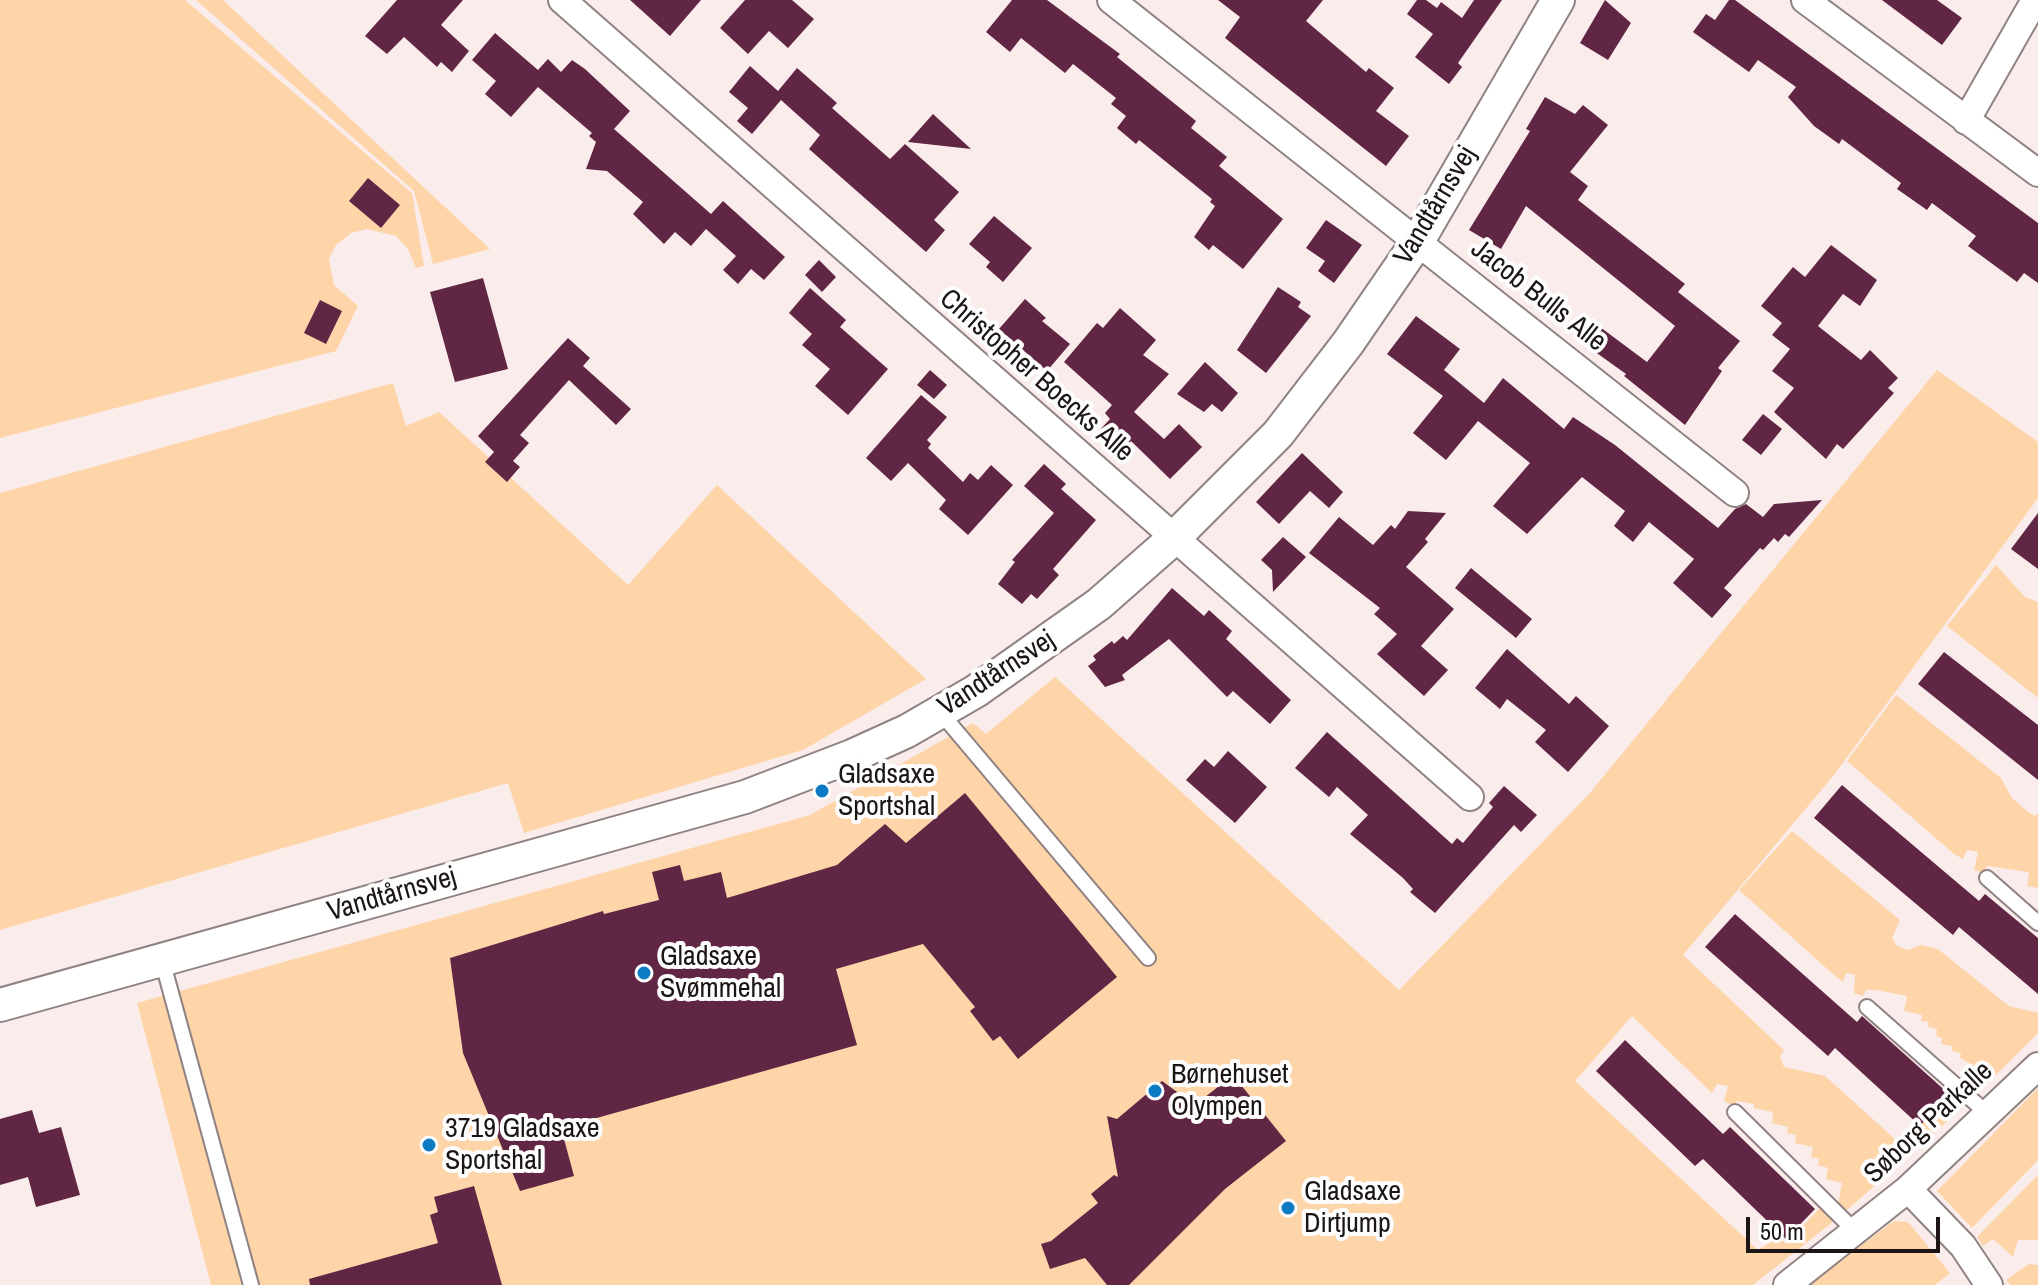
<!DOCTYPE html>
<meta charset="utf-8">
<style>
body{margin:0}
#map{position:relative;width:2038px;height:1285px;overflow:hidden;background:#fbecec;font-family:"Archivo Narrow",sans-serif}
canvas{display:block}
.scale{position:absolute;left:1746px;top:1217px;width:194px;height:36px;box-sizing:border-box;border:4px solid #1b1516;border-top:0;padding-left:10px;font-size:24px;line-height:28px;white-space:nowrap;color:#1b1516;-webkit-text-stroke:6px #fdfdfd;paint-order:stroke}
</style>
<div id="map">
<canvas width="2038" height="1285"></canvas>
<div class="scale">50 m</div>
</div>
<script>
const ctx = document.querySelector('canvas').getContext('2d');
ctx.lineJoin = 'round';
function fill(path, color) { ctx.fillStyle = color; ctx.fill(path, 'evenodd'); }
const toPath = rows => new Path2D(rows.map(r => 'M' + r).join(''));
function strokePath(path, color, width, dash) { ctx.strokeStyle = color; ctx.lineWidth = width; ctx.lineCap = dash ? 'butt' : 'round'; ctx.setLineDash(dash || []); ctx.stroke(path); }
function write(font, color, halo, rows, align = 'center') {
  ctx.font = font + ' "Archivo Narrow",sans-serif'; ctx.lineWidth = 8; ctx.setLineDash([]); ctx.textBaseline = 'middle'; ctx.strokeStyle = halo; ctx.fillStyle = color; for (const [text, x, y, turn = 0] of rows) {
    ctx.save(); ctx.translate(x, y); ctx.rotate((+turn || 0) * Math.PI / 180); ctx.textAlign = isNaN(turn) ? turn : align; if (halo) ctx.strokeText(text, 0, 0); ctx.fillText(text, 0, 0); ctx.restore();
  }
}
fill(toPath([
 [0,0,185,0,412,193,424,266,416,268,408,249,396,236,367,229,351,233,336,245,329,259,334,285,358,306,336,351,0,438],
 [196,0,223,0,490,249,433,264,414,191],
 [1937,370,2038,442,2038,498,1834,775,1683,955,1784,1050,1780,1056,1784,1067,1825,1076,1895,1139,1908,1129,1914,1132,1952,1089,1968,1103,1847,1210,1838,1205,1842,1183,1826,1179,1828,1168,1818,1165,1819,1159,1811,1157,1813,1147,1795,1143,1796,1135,1787,1133,1788,1127,1772,1123,1773,1112,1754,1108,1754,1104,1737,1101,1734,1106,1724,1101,1728,1086,1717,1084,1712,1093,1632,1016,1575,1081,1758,1250,1778,1238,1786,1243,1822,1206,1834,1221,1753,1285,211,1285,137,1003,810,815,973,723,986,734,1055,677,1399,990,1589,794],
 [393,383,406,426,439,412,628,585,717,485,926,679,803,750,524,833,508,783,0,930,0,493],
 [1996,565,2025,597,2038,602,2038,698,1947,626],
 [1896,695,2001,778,2012,798,2027,811,2035,816,2038,813,2038,888,2027,886,2029,872,1987,866,1984,873,1974,870,1978,852,1967,850,1963,859,1954,854,1847,761],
 [1792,831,1900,920,1892,938,1897,946,1908,950,1921,945,1938,949,2009,1006,2038,1013,2038,1033,1978,1093,1973,1088,1977,1068,1960,1058,1961,1053,1952,1051,1952,1046,1941,1044,1942,1038,1936,1036,1937,1029,1928,1027,1929,1022,1921,1021,1922,1015,1904,1011,1907,996,1876,990,1866,990,1863,996,1854,993,1855,975,1846,973,1843,982,1834,975,1739,890],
 [2038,1088,2038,1160,1972,1228,1937,1191],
 [2038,1175,2038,1240,2018,1240,2013,1257,1993,1239,1983,1246,1977,1237],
 [1894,1221,1908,1222,1950,1273,1935,1285,1808,1285],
 [2029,1264,2038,1265,2038,1285,2011,1285,2006,1280]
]), '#fed5a8');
fill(toPath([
 [397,0,463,0,441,25,469,51,452,72,441,62,437,67,404,37,387,54,365,36],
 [630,0,701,0,670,36],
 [745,0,792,0,814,19,788,48,769,31,748,54,720,28],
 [1012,0,1047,0,1120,54,1117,57,1196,121,1191,128,1227,157,1219,166,1283,219,1243,269,1213,245,1209,250,1194,237,1215,206,1210,202,1212,199,1139,140,1136,144,1117,128,1126,116,1111,104,1116,98,1073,64,1065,73,1021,38,1010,52,986,32],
 [1218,0,1323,0,1306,21,1366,72,1369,68,1394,88,1376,111,1409,136,1386,166,1225,38,1240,17],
 [1417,0,1426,0,1437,8,1441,2,1462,18,1474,0,1502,0,1458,63,1462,67,1449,84,1415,57,1433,34,1407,14],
 [1605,0,1631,23,1608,60,1580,43],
 [1729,0,1735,0,2038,223,2038,283,2024,273,2017,282,1968,246,1976,236,1932,203,1927,210,1897,189,1901,183,1842,139,1839,144,1814,126,1788,97,1796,87,1758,60,1749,72,1693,32,1706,14,1715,20],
 [1882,0,1937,0,1962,18,1942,45],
 [495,33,538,70,548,59,561,72,572,60,585,69,630,111,614,129,711,214,723,201,785,257,764,280,751,269,738,284,723,270,736,256,706,229,691,246,675,232,664,244,633,214,643,202,607,171,586,169,596,142,589,136,592,133,538,87,511,117,485,94,496,81,472,60],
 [750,66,778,91,797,68,837,103,832,108,890,159,905,144,959,192,934,220,945,230,926,252,809,149,820,135,781,100,752,134,737,121,748,108,729,92],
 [1545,97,1575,114,1583,105,1608,125,1570,172,1588,186,1578,200,1685,284,1678,292,1740,341,1718,368,1722,371,1685,425,1624,376,1626,374,1587,346,1600,327,1647,362,1675,326,1526,206,1501,249,1469,230,1530,131,1526,129],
 [933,114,971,149,908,142],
 [368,178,400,205,381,228,349,201],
 [994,216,1032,248,1003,282,986,267,990,262,969,244],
 [1326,220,1362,245,1334,283,1318,271,1325,261,1306,248],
 [1831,245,1877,280,1860,306,1843,294,1818,326,1861,360,1870,350,1898,378,1888,388,1894,393,1843,449,1837,444,1826,459,1774,412,1794,388,1772,371,1790,349,1772,335,1782,323,1761,306,1793,267,1805,277],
 [819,260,836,277,822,292,805,275],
 [483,278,508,369,455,382,430,292],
 [1278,287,1301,302,1298,307,1311,316,1266,373,1237,350],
 [810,288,846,320,840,327,888,369,848,415,815,386,830,369,802,345,812,334,789,313],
 [1025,299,1046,318,1042,321,1070,344,1047,371,999,329],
 [320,300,342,311,326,344,304,333],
 [1120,308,1156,340,1143,355,1169,374,1134,412,1164,439,1179,424,1202,447,1170,479,1131,441,1119,454,1097,433,1110,419,1105,413,1112,405,1064,362,1097,323,1103,328],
 [1416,316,1460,349,1444,370,1484,403,1503,378,1564,429,1573,417,1615,445,1718,528,1735,509,1746,504,1763,517,1774,504,1822,500,1789,537,1785,534,1778,542,1774,538,1763,550,1760,548,1724,588,1732,595,1712,618,1673,583,1694,559,1649,522,1633,542,1614,526,1625,511,1582,477,1527,534,1493,506,1530,463,1478,421,1446,460,1413,433,1443,396,1387,354],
 [568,338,590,358,583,366,631,409,616,425,569,380,520,435,529,443,513,461,520,467,507,482,485,462,494,452,478,436],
 [1205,362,1238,393,1222,412,1212,404,1204,412,1177,394],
 [930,370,947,385,934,399,917,385],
 [921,395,947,417,927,440,931,444,928,448,963,482,970,473,978,480,991,465,1013,485,968,535,939,509,946,500,908,463,891,481,866,458],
 [1763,414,1782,429,1761,455,1742,440],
 [1302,453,1343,492,1329,508,1310,491,1279,524,1256,502],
 [1044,464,1066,484,1061,489,1096,520,1053,569,1059,575,1037,599,1031,594,1022,604,998,584,1015,562,1012,560,1054,513,1024,486],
 [1408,511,1446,513,1425,539,1428,542,1406,567,1454,609,1421,646,1448,670,1424,696,1377,654,1397,634,1374,614,1380,608,1309,553,1339,517,1373,545,1391,525,1395,529],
 [2038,513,2038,569,2011,549],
 [1283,537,1306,557,1273,592,1272,570,1261,560],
 [1471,568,1532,619,1516,638,1455,588],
 [1172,588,1204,616,1209,610,1232,631,1226,639,1291,700,1270,724,1233,691,1227,697,1169,639,1122,675,1125,680,1105,687,1088,666,1096,660,1093,656,1112,641,1114,644,1123,636,1127,640],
 [1507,649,1569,704,1576,696,1609,726,1568,772,1535,742,1546,730,1507,699,1500,709,1475,688],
 [1944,652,2038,725,2038,780,1918,684],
 [1327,732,1452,844,1457,838,1463,843,1493,807,1489,803,1504,786,1537,815,1521,832,1514,825,1435,913,1410,892,1413,889,1403,878,1350,834,1368,815,1337,787,1329,797,1295,768],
 [1228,751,1267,787,1235,823,1186,780,1205,759,1214,767],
 [1842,785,1979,901,1985,894,2038,938,2038,994,1959,927,1953,935,1814,818],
 [965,793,1117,977,1018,1059,1000,1036,993,1041,970,1011,975,1007,923,944,836,969,857,1045,561,1128,574,1176,520,1191,463,1053,450,958,603,911,604,914,659,900,652,872,680,865,684,881,721,872,727,898,837,865,885,824,906,843],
 [1735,914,1857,1022,1862,1016,1949,1094,1920,1126,1835,1048,1828,1056,1705,947],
 [1625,1040,1723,1134,1730,1127,1815,1209,1786,1239,1703,1159,1695,1166,1596,1071],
 [1233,1075,1286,1141,1225,1189,1129,1285,1107,1285,1085,1258,1050,1269,1041,1244,1051,1241,1098,1203,1091,1194,1114,1175,1118,1177,1107,1116,1117,1119,1162,1081,1195,1105],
 [32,1110,39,1133,61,1127,80,1195,36,1207,28,1177,0,1185,0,1119],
 [474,1186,502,1285,310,1285,309,1279,438,1243,430,1215,438,1212,434,1197]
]), '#602644');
const service = toPath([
 [940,712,1148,958],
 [1987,878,2038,923],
 [162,960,251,1285],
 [1867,1007,1988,1114],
 [1735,1112,1856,1232]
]);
const minor = toPath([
 [562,0,1470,797],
 [1111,0,1735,493],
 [1805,0,2038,173],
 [1966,121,2035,0],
 [1908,1189,1963,1246,1989,1285],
 [1787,1285,1908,1189,2038,1066]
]);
const tertiary = toPath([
 [0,1005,745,797,852,756,907,731,976,691,1099,604,1173,539,1278,434,1348,343,1418,241,1558,0]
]);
strokePath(service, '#908282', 18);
strokePath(minor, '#908282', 30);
strokePath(tertiary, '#908282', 36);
strokePath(service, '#fff', 14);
strokePath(minor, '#fff', 26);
strokePath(tertiary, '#fff', 32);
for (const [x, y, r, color] of [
 [822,791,8,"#0d7ac4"],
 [644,973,8,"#0d7ac4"],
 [1155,1091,8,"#0d7ac4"],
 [429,1145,8,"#0d7ac4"],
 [1288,1208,8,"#0d7ac4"]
]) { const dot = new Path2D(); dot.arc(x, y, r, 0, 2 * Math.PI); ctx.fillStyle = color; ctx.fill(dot); strokePath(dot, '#fdfdfd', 3); }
write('28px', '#1b1516', '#fdfdfd', [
 ["Vandtårnsvej",1436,206,-59],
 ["Jacob Bulls Alle",1538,296,38],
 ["Christopher Boecks Alle",1036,376,41],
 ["Vandtårnsvej",997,674,-33],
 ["Vandtårnsvej",392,895,-16],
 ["Søborg Parkalle",1929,1123,-43]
]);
write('28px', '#1b1516', '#fdfdfd', [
 ["Gladsaxe",838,775],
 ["Sportshal",838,807],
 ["Gladsaxe",660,957],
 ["Svømmehal",660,989],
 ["Børnehuset",1171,1075],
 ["Olympen",1171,1107],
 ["3719 Gladsaxe",445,1129],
 ["Sportshal",445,1161],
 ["Gladsaxe",1304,1192],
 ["Dirtjump",1304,1224]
], 'left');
</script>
